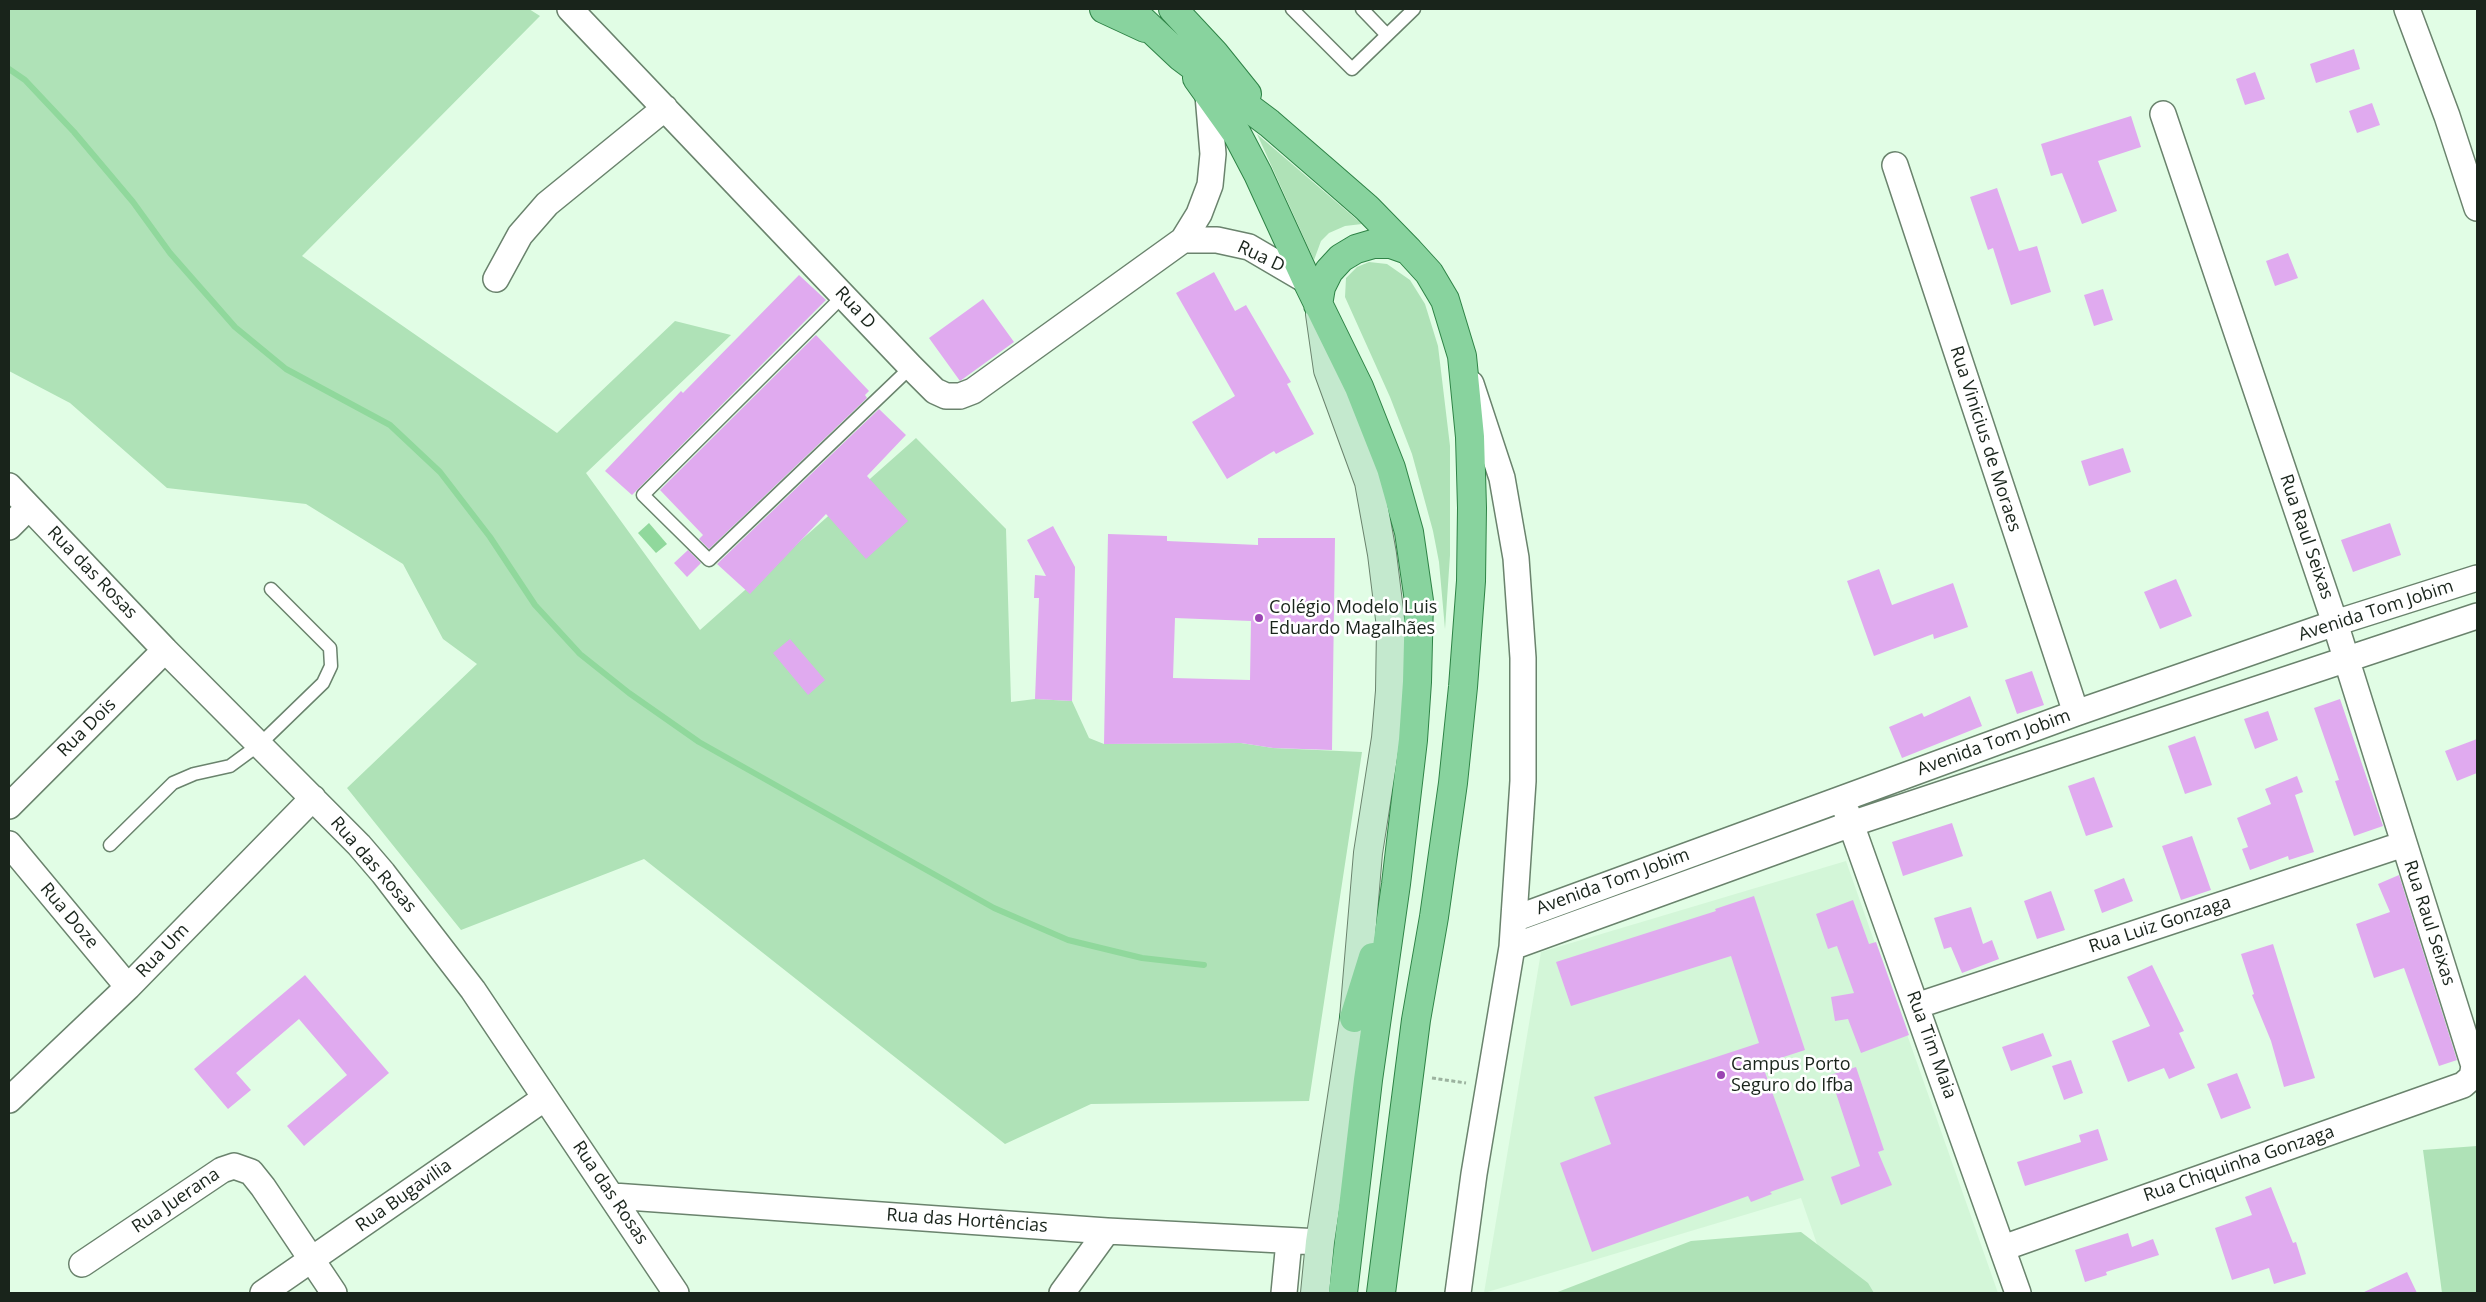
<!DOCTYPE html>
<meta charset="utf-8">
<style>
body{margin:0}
#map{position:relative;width:2486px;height:1302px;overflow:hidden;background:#e1fde5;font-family:"Open Sans",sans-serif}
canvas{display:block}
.frame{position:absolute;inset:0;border:10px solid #19241b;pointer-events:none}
</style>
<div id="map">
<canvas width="2486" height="1302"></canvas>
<div class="frame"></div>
</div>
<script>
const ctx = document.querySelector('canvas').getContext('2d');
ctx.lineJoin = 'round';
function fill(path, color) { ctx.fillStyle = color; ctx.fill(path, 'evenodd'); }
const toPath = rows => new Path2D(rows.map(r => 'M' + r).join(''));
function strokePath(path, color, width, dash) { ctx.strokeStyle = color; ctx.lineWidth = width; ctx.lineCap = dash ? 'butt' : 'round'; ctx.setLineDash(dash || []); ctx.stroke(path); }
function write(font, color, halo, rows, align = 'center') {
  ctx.font = font + ' "Open Sans",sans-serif'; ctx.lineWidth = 5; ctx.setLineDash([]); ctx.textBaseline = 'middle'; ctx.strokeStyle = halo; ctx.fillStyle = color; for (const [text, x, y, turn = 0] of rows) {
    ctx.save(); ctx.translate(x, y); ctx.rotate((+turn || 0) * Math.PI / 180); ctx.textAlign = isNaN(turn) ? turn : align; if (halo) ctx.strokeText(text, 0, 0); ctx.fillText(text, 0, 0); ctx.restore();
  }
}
fill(toPath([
 [1846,861,1998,1293,1834,1293,1801,1198,1484,1293,1541,952]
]), '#d3f6d8');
fill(toPath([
 [9,9,529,9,540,16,302,256,557,433,675,321,731,335,586,473,700,630,916,438,1006,529,1011,702,1035,699,1072,701,1089,738,1104,744,1241,743,1273,748,1362,752,1309,1101,1091,1104,1005,1144,644,859,461,930,347,788,477,664,443,639,403,564,306,504,167,488,70,403,9,371],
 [1257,134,1362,224,1345,226,1329,233,1321,241,1314,260],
 [1369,262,1387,264,1410,280,1425,304,1438,346,1450,446,1450,555,1445,629,1439,562,1433,531,1412,454,1390,397,1345,297,1346,278,1357,267],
 [2477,1146,2477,1293,2442,1293,2423,1150],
 [1801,1232,1868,1283,1874,1293,1555,1293,1691,1241]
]), '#afe2b7');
fill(toPath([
 [649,523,667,544,656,553,638,533]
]), '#90d89c');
strokePath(toPath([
 [9,69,25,80,74,132,133,202,170,253,235,327,286,369,390,425,440,472,490,537,535,605,580,654,629,693,699,742,994,908,1068,940,1142,958,1204,965]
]), '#90d89c', 6);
fill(toPath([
 [2354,49,2360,69,2316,83,2310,64],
 [2255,72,2265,99,2245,105,2236,79],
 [2372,103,2380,125,2357,133,2349,111],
 [2131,116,2141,147,2098,161,2117,211,2082,224,2062,173,2051,176,2041,144],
 [1997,188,2019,251,2037,246,2051,292,2011,305,1993,248,1988,250,1970,197],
 [2288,253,2298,278,2275,286,2266,261],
 [1214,272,1235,311,1246,305,1291,382,1287,384,1314,434,1276,454,1274,451,1227,479,1192,422,1235,396,1176,293],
 [799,275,826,300,632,495,605,471,681,391,683,393],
 [2103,289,2113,320,2094,326,2084,295],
 [983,299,1014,342,960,381,929,338],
 [816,335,869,391,865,395,867,398,709,549,699,539,703,535,660,490],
 [879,409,906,435,867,476,908,521,866,559,826,514,750,594,717,564],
 [2123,448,2131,472,2089,486,2081,461],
 [2390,523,2401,555,2353,572,2341,540],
 [1053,526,1075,567,1072,701,1035,699,1039,598,1034,598,1035,575,1046,576,1027,540],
 [1108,534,1167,536,1167,541,1258,545,1258,538,1335,538,1332,750,1273,748,1241,743,1104,744],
 [1175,618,1251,621,1250,680,1173,678],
 [688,550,701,563,687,577,674,563],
 [1879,569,1892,605,1953,583,1968,627,1934,639,1933,634,1874,656,1847,581],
 [2176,579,2192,616,2160,629,2144,592],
 [790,639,825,680,808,695,773,653],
 [2032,671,2044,705,2017,714,2005,680],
 [1970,696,1982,726,1902,758,1889,727,1922,713,1924,717],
 [2340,699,2383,826,2354,836,2335,781,2339,780,2314,708],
 [2268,711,2278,740,2255,749,2244,719],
 [2195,736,2212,785,2185,794,2168,746],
 [2477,739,2477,773,2457,781,2445,751],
 [2297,776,2303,792,2295,795,2314,852,2289,860,2288,856,2250,870,2242,849,2248,847,2237,818,2271,804,2265,789],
 [2094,777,2113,827,2086,836,2068,786],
 [1952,823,1963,856,1903,876,1892,842],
 [2192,836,2211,890,2181,900,2162,846],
 [2399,875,2457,1060,2439,1066,2404,968,2374,978,2356,924,2390,912,2378,884],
 [2124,878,2133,901,2102,913,2094,890],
 [2051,891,2065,930,2037,939,2024,901],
 [1754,896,1805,1050,1762,1064,1804,1180,1770,1192,1772,1194,1751,1202,1748,1196,1592,1252,1560,1163,1611,1144,1594,1097,1759,1043,1731,956,1571,1006,1556,962,1716,911,1715,909],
 [1853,900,1869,944,1876,942,1909,1035,1861,1053,1848,1019,1835,1021,1831,997,1854,993,1837,946,1828,949,1816,914],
 [1971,907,1983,944,1992,940,1999,959,1962,973,1951,947,1944,949,1934,918],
 [2273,944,2315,1078,2284,1087,2271,1041,2252,995,2254,994,2241,954],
 [2152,965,2184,1031,2179,1033,2195,1068,2169,1079,2164,1068,2128,1082,2112,1041,2150,1026,2127,977],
 [305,975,389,1073,304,1146,287,1126,347,1075,299,1019,236,1073,251,1090,228,1109,194,1069],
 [2043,1033,2052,1056,2011,1071,2002,1047],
 [2071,1060,2083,1093,2064,1100,2052,1066],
 [1856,1067,1884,1150,1878,1152,1892,1185,1841,1205,1831,1177,1860,1166,1830,1075],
 [2237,1073,2251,1108,2221,1119,2207,1084],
 [2098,1129,2108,1160,2025,1186,2017,1162,2081,1142,2079,1135],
 [2271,1187,2293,1243,2296,1242,2306,1274,2274,1284,2269,1268,2232,1280,2215,1228,2252,1215,2245,1197],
 [2128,1233,2132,1247,2153,1239,2159,1255,2106,1272,2107,1275,2085,1282,2075,1250],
 [2407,1272,2417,1293,2362,1293]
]), '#e0aaef');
const lane = toPath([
 [1292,9,1352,69,1414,9],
 [1362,9,1387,35],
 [844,295,643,495,709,560,911,367],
 [110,845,173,783,194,774,230,766,260,744,323,683,331,666,330,648,271,589]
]);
const street = toPath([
 [570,9,911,367,935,391,946,396,960,396,973,391,1183,240,1199,214,1210,185,1213,154,1208,95],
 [2407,9,2447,116,2477,208],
 [1895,165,2076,713],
 [1183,240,1217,240,1249,247,1307,281],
 [496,279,520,235,547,204,665,108],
 [9,486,165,650,359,845,383,873,473,990,676,1293],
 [9,527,29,507],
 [9,806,165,650],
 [1846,810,2018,1293],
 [9,844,128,987],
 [1514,919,2076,713,2335,623,2477,578],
 [1512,947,1851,824,2477,616],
 [1916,1006,2404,844],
 [9,1100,128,987,313,798],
 [613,1196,1107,1231,1320,1242],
 [2003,1248,2463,1085,2472,1077,2474,1066,2335,623,2163,114],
 [82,1264,222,1170,234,1166,251,1172,263,1187,334,1293],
 [263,1293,545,1098],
 [1062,1293,1107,1231],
 [1284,1293,1289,1241],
 [1458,1293,1474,1174,1512,947,1523,781,1523,658,1516,558,1502,478,1471,384]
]);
const secondary = toPath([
 [1315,1293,1320,1242,1354,1018,1368,853,1386,738,1390,691,1391,627,1382,554,1369,482,1328,370,1320,314]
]);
const primary = toPath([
 [1104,9,1145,28],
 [1130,9,1181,57,1269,123,1328,174,1367,208,1408,250,1429,273,1445,300,1462,356,1470,437,1472,508,1471,581,1463,687,1453,783,1434,917,1416,1020,1381,1293],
 [1173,9,1214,53,1247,94],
 [1197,78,1237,134,1258,174,1307,281,1359,387,1391,468,1409,532,1419,601,1417,682,1413,740,1396,884,1368,1080,1343,1293],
 [1318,305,1321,287,1329,271,1341,258,1356,249,1373,244,1391,244,1408,250],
 [1354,1018,1373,957]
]);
strokePath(lane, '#6a836d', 15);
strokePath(street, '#6a836d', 28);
strokePath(secondary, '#6a836d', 30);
strokePath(primary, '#2e8346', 30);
strokePath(toPath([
 [1432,1078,1466,1083]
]), '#9cb29f', 3, [4, 2.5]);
strokePath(lane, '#fff', 12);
strokePath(street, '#fff', 25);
strokePath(secondary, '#c4e9ce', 28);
strokePath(primary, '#88d39e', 28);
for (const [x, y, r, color] of [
 [1259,618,5,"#9a44b2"],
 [1721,1075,5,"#9a44b2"]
]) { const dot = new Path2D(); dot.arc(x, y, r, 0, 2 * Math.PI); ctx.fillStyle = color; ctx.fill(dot); strokePath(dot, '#fff', 2); }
write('18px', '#19241b', '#fff', [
 ["Rua D",1261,257,25],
 ["Rua D",855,308,47],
 ["Rua Vinicius de Moraes",1985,439,72],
 ["Rua Raul Seixas",2306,537,71],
 ["Rua das Rosas",92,573,46],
 ["Avenida Tom Jobim",2376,611,-18],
 ["Rua Dois",87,728,-45],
 ["Avenida Tom Jobim",1994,743,-20],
 ["Rua das Rosas",373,865,49],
 ["Avenida Tom Jobim",1613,882,-20],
 ["Rua Doze",69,916,50],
 ["Rua Raul Seixas",2429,923,72],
 ["Rua Luiz Gonzaga",2160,925,-18],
 ["Rua Um",163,951,-46],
 ["Rua Tim Maia",1931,1045,70],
 ["Rua Chiquinha Gonzaga",2239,1164,-19],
 ["Rua das Rosas",610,1193,56],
 ["Rua Bugavilia",404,1196,-35],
 ["Rua Juerana",176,1201,-34],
 ["Rua das Hortências",967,1221,4]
]);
write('18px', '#19241b', '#fff', [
 ["Colégio Modelo Luis",1269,608],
 ["Eduardo Magalhães",1269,629],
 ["Campus Porto",1731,1065],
 ["Seguro do Ifba",1731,1086]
], 'left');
</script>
